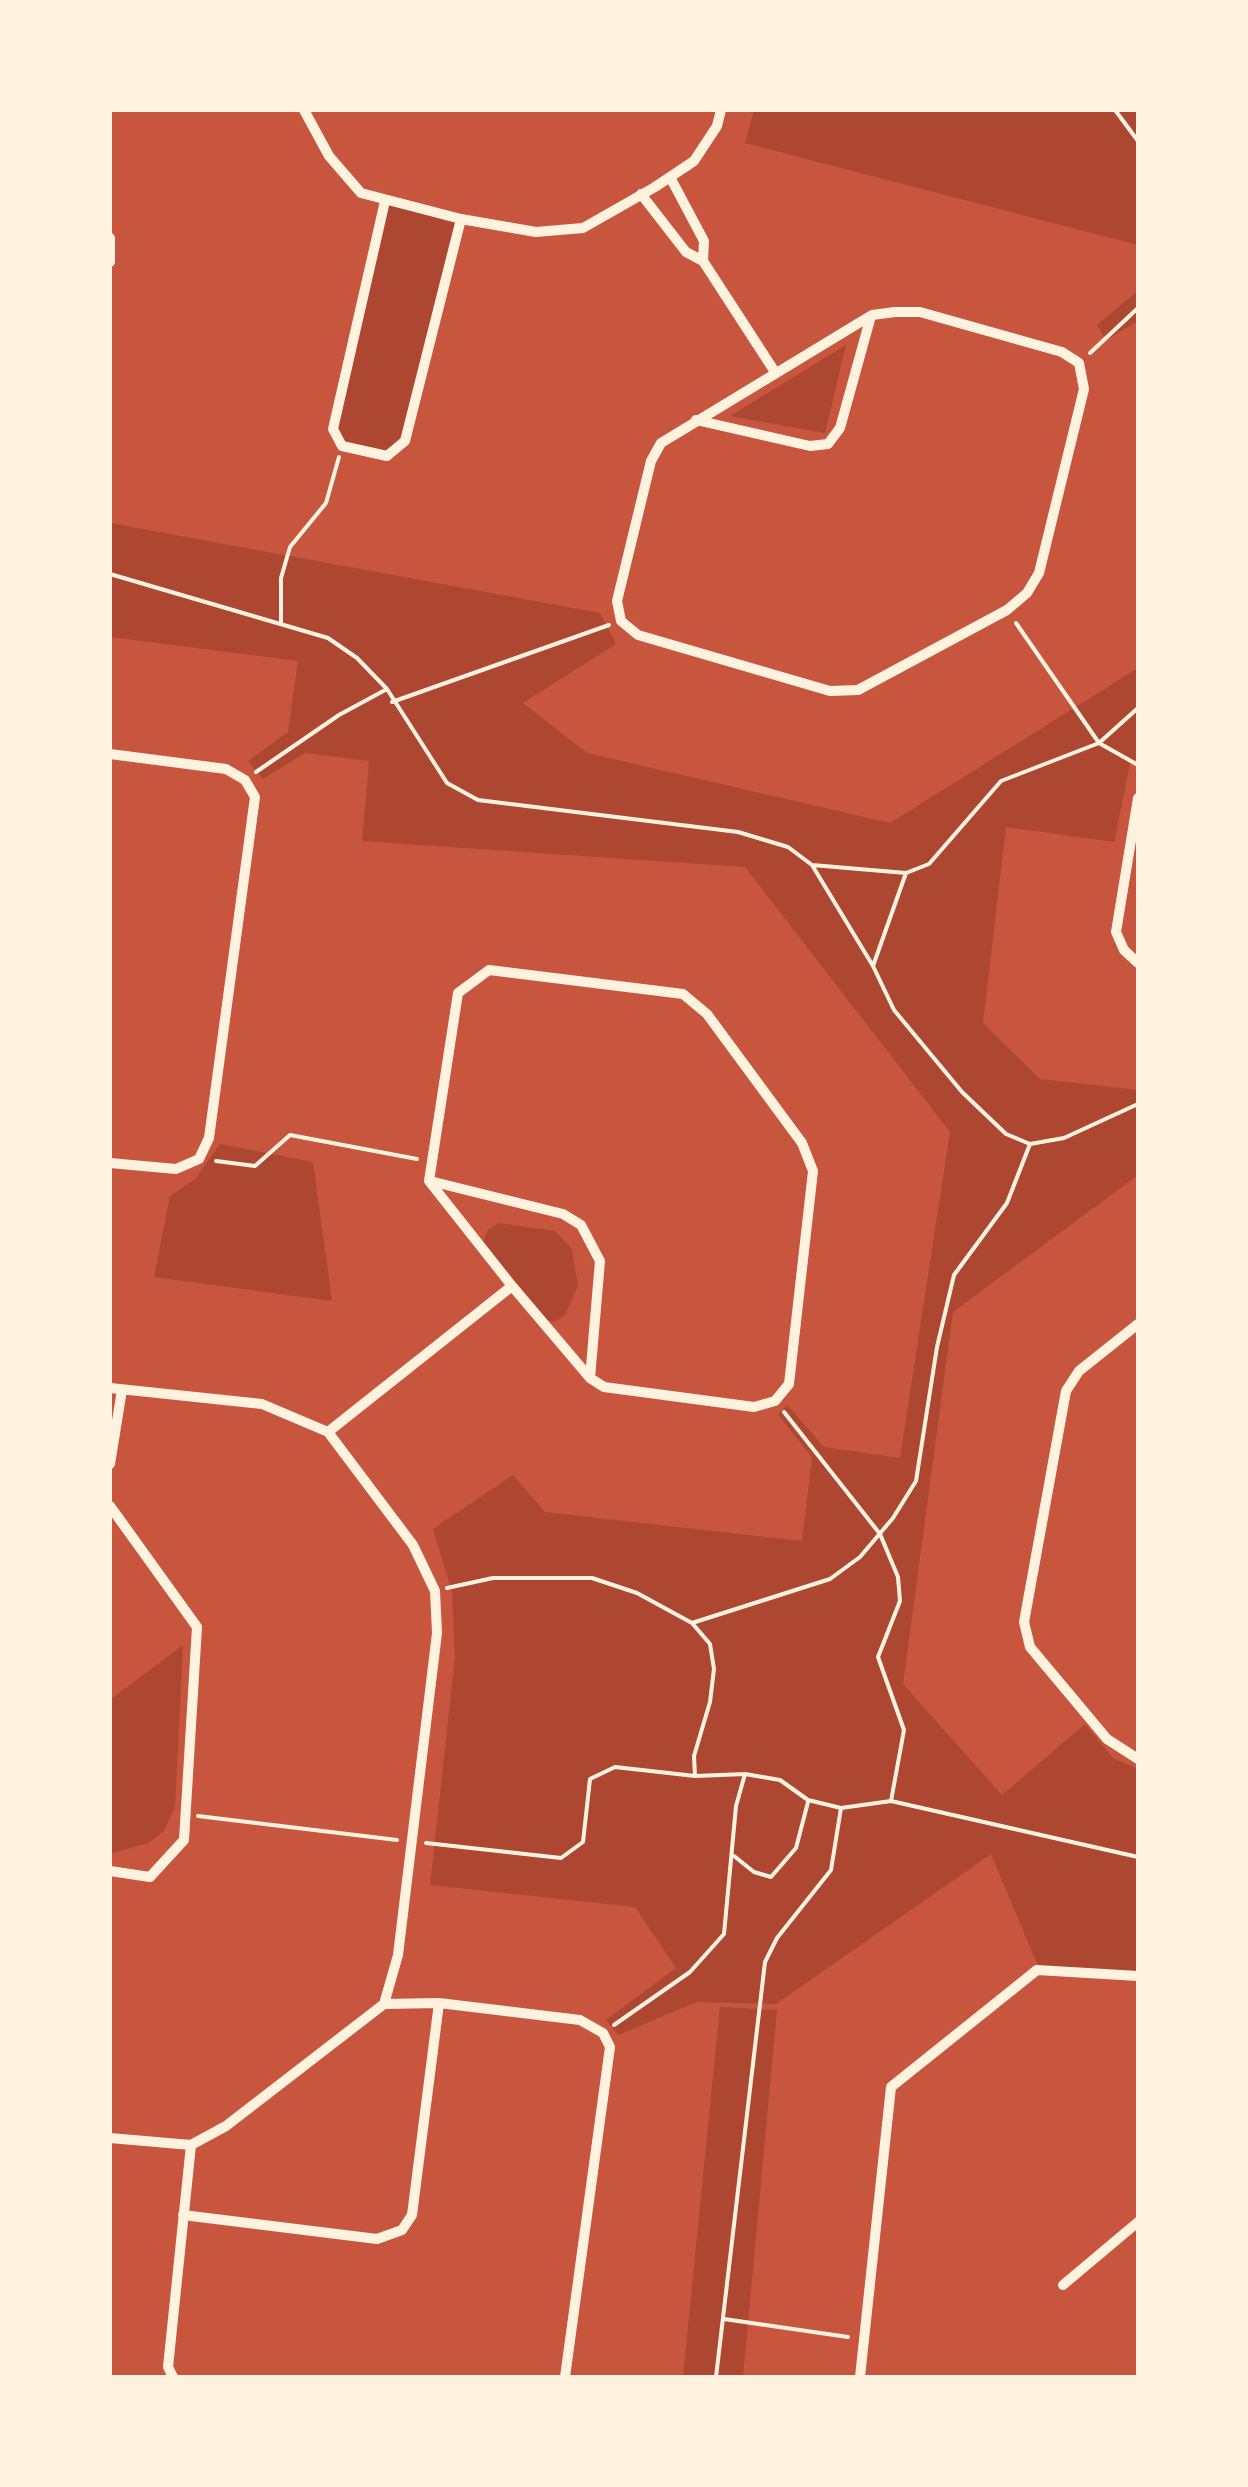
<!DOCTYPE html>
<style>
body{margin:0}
#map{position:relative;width:1248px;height:2487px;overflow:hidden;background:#c8553d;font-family:Roboto,sans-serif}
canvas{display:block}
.frame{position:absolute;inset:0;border:112px solid #fff3e0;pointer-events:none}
</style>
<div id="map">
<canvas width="1248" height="2487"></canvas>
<div class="frame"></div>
</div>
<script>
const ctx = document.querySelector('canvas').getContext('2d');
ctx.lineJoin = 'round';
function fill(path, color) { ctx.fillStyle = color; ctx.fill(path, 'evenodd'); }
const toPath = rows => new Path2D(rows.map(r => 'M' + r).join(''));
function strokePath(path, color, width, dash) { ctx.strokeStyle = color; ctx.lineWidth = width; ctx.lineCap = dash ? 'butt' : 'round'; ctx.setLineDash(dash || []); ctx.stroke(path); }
fill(toPath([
 [754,110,1138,110,1138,245,745,143],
 [385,201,461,219,405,441,387,456,342,446,333,429],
 [1138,291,1138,321,1106,340,1097,325],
 [846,345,825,433,730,416],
 [110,523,600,613,616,644,523,703,587,753,890,823,1138,668,1138,758,1130,764,1114,842,1006,827,983,1023,1040,1079,1138,1090,1138,1175,953,1312,903,1684,1002,1795,1085,1724,1113,1758,1138,1769,1138,1972,1038,1966,991,1854,776,2004,697,2002,618,2035,606,2020,676,1968,635,1907,430,1885,455,1657,452,1592,433,1529,513,1475,545,1512,802,1541,812,1457,778,1415,787,1405,824,1447,900,1458,950,1132,745,867,362,841,369,761,305,753,263,779,248,761,288,732,298,661,110,637],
 [220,1144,313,1162,332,1301,154,1277,170,1196,195,1179],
 [499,1223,555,1231,572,1249,578,1286,565,1315,554,1322,546,1320,483,1242,488,1230],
 [183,1645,175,1807,164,1831,148,1843,110,1854,110,1700],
 [720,2007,777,2010,743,2377,683,2377]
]), '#ae4732');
strokePath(toPath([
 [1115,110,1138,141],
 [1090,353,1138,308],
 [110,574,328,638,357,658,387,689,447,783,478,800,738,832,788,847,812,865,873,966,894,1010,962,1092,1006,1134,1030,1144,1064,1138,1138,1104],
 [281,622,281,578,290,547,326,503,339,457],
 [1016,623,1099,743,1138,765],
 [392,702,609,625],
 [256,772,339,715,387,689],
 [812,865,906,873,929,864,1001,781,1099,743,1138,708],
 [873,966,906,873],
 [216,1161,255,1166,290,1135,417,1159],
 [784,1412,880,1534,898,1577,900,1601,878,1657,904,1730,891,1801],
 [447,1588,493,1578,592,1578,637,1593,692,1623,830,1579,860,1557,893,1518,916,1481,937,1347,954,1275,1007,1203,1030,1144],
 [692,1623,710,1644,714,1669,710,1702,694,1756,695,1776,745,1774,780,1780,808,1800,841,1808,891,1801,1138,1857],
 [198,1816,397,1840],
 [426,1843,561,1858,583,1842,590,1779,615,1767,695,1776],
 [734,1856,754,1872,771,1877,796,1848,808,1802],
 [614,2025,690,1972,724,1934,736,1806,745,1774],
 [724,2319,848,2337],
 [716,2377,765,1962,777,1938,831,1870,841,1808]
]), '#fff3e0', 4);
strokePath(toPath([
 [304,110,329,156,361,193,461,219,536,232,583,228,655,187,694,161,717,126,721,110],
 [641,194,686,252,703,261,704,241,670,177],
 [385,201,333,429,342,446,387,456,405,441,461,219],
 [110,238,110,262],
 [703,261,775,372],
 [895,312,920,312,1062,352,1079,363,1084,389,1039,573,1027,593,1007,610,858,690,830,691,638,635,621,621,617,601,651,461,661,443,872,315,895,312],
 [696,420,810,446,828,444,840,428,871,316],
 [110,754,226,769,245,780,255,797,209,1138,199,1159,176,1169,110,1163],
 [1138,798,1116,932,1124,950,1138,963],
 [489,970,683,994,707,1014,802,1143,813,1171,789,1384,775,1401,754,1407,604,1387,590,1378,512,1286,429,1181,458,993,489,970],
 [430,1181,563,1214,581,1225,600,1261,590,1378],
 [1138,1324,1079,1371,1066,1391,1024,1622,1030,1647,1107,1739,1138,1759],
 [110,1388,262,1404,328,1432,413,1545,435,1591,437,1633,398,1955,384,2004,226,2126,191,2145,110,2138],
 [328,1432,512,1286],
 [110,1464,122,1390],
 [110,1506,197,1627,184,1840,150,1877,110,1871],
 [384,2004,439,2003,580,2020,603,2033,610,2047,565,2377],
 [183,2215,377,2239,402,2230,412,2215,439,2003],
 [1063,2285,1138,2222],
 [173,2377,168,2367,191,2145],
 [860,2377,891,2087,1037,1970,1138,1976]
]), '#fff3e0', 10);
</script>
